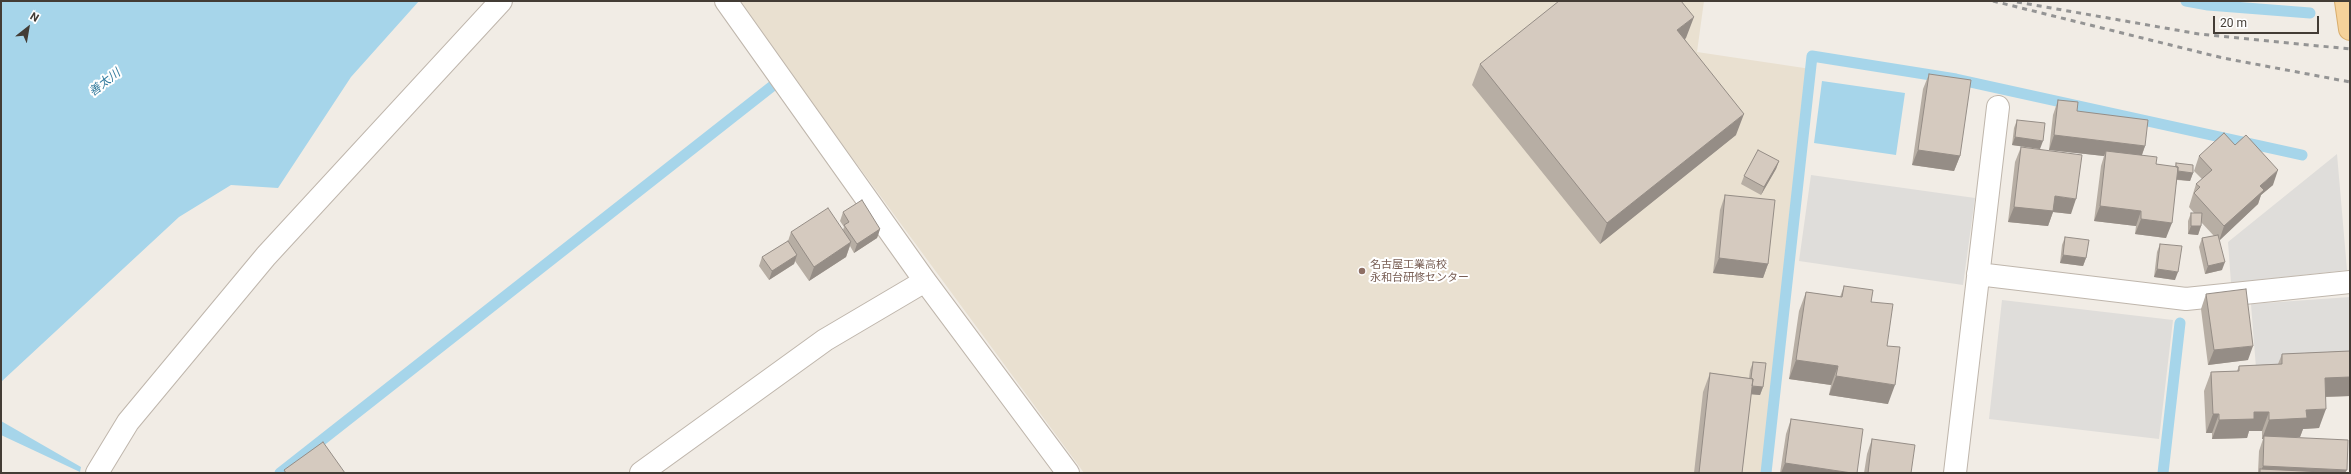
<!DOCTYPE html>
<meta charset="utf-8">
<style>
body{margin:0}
#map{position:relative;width:2351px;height:474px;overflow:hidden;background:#f1ece5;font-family:Roboto,sans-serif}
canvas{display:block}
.frame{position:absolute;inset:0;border:2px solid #433c35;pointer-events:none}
.north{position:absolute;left:8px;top:8px;width:40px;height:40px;-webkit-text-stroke:3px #fff;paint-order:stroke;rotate:31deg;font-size:11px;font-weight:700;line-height:16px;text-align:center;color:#433c35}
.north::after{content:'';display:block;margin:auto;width:14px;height:18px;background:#433c35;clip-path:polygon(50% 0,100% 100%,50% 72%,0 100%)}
.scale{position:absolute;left:2213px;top:16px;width:106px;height:18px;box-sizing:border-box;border:2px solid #433c35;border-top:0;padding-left:5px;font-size:12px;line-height:14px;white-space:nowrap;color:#433c35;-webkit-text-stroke:3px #fff;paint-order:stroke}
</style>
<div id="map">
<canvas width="2351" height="474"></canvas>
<div class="frame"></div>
<div class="north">N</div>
<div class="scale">20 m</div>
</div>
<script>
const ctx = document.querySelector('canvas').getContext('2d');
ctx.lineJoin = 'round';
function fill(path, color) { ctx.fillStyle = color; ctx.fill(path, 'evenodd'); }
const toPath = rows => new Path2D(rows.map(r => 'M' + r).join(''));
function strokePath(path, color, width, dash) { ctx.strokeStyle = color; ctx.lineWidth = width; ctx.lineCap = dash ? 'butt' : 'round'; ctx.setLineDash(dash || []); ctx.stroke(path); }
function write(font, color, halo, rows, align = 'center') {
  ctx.font = font + ' Roboto,"Noto Sans JP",sans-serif'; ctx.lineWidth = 4; ctx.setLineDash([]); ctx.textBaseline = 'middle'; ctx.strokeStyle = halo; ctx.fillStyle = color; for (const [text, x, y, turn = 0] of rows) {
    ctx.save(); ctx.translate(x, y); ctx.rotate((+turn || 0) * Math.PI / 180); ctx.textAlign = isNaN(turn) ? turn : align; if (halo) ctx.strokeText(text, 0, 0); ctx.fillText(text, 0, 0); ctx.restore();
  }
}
fill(toPath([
 [737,1,1704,1,1697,52,1811,69,1766,473,1084,473]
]), '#e9e0d0');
fill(toPath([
 [2337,154,2347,270,2231,283,2228,242],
 [1811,175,1975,198,1963,285,1799,261],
 [2350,297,2350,361,2256,368,2251,304],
 [2002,300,2173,320,2159,439,1989,419]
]), '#dfddda');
fill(toPath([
 [1,1,419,1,351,77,278,188,231,185,179,217,1,382],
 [1822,81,1905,93,1896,155,1814,143],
 [1,421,81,467,80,472,1,435]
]), '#a6d5ea');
strokePath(toPath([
 [2186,1,2208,5,2310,13],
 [280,473,775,84],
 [1766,473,1812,56,1956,79,2302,155],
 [2163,473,2180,323]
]), '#a6d5ea', 11);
const minor = toPath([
 [726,1,925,281,1068,473],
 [1978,274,2186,299,2350,282],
 [97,473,128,422,266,256,501,1],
 [641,473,825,340,925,281],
 [1955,473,1998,107]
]);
const major = toPath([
 [2346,1,2350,29]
]);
strokePath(minor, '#bfb6ac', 24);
strokePath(major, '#d9ad6b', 24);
strokePath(minor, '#fff', 22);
strokePath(major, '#f6d29a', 22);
strokePath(toPath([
 [1993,1,2223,58,2350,82],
 [2017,2,2199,34,2350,49]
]), '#949494', 3, [5, 5]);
fill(toPath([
 [1686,38,1685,39,1736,135,1600,244,1472,85,1480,64],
 [1929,74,1960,156,1954,171,1912,165,1923,89],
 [2058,100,2077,111,2145,146,2142,155,2156,164,2175,167,2176,163,2193,173,2190,181,2177,180,2166,238,2135,234,2136,226,2094,221,2101,166,2104,156,2049,150,2053,115],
 [2017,120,2040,149,2012,145,2014,128],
 [2021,147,2071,214,2053,212,2048,226,2008,222,2015,162],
 [2199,156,2273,185,2261,195,2258,204,2219,240,2222,270,2205,274,2199,247,2202,238,2214,236,2201,222,2201,226,2198,235,2188,234,2188,221,2191,213,2194,213,2189,207,2196,184,2202,179,2194,171],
 [1779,161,1776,169,1761,195,1741,184,1744,176],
 [1725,195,1768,264,1763,278,1713,273,1720,210],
 [843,212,880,229,877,238,854,253,850,246,846,257,809,281,795,261,794,264,769,280,759,266,762,257,788,241,791,232,843,230,844,227,840,221],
 [2065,237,2086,258,2083,266,2060,263,2062,245],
 [2160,244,2175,280,2154,277,2157,252],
 [1844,286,1871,302,1887,346,1888,404,1829,395,1831,385,1789,379,1799,311,1806,292,1840,297],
 [2206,294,2248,360,2208,365,2201,309],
 [2350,351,2350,396,2326,397,2319,428,2303,429,2300,437,2296,437,2345,473,2258,473,2259,451,2263,439,2262,439,2262,431,2249,431,2247,438,2212,439,2212,433,2206,433,2204,391,2211,372,2237,371,2239,366,2278,364,2282,354],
 [1753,362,1763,387,1760,395,1751,394,1742,473,1694,473,1703,392,1710,373,1749,378,1750,370],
 [1791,419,1857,473,1780,473,1786,434],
 [1872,439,1911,473,1864,473,1867,454]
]), '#b7aea4');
fill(toPath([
 [1694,17,1686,38,1669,51,1677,30],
 [1744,114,1736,135,1600,244,1607,223],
 [2054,135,2145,146,2140,160,2106,151,2104,156,2049,150],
 [2015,137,2043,141,2040,149,2012,145],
 [1918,150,1960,156,1954,171,1912,165],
 [1779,161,1776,169,1761,195,1764,187],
 [2278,170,2273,185,2261,195,2258,204,2219,241,2224,226,2260,186],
 [2175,171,2193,173,2190,181,2172,179],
 [2055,196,2076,199,2071,214,2053,212,2048,226,2008,222,2014,207],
 [2100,206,2141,211,2136,226,2094,221],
 [2141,219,2172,223,2166,238,2135,234],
 [2191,226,2201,226,2198,235,2188,234],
 [880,229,877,238,854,253,857,244],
 [851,242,846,257,809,281,814,267],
 [797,255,794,264,769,280,772,271],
 [2063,255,2086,258,2083,266,2060,263],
 [1719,258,1768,264,1763,278,1713,273],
 [2225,262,2222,270,2205,274,2208,266],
 [2157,269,2178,272,2175,280,2154,277],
 [2253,346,2248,360,2208,365,2214,350],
 [1796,360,1838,366,1831,385,1789,379],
 [1836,376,1895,385,1888,404,1829,395],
 [2350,377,2350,396,2318,397,2325,378],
 [1751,385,1763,387,1760,395,1748,394],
 [2326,409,2319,428,2303,429,2300,437,2264,439,2264,436,2263,439,2262,439,2269,420,2306,410],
 [2254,412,2269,412,2262,431,2249,431,2247,438,2212,439,2219,420],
 [2213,414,2219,414,2212,433,2206,433],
 [1785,463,1852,473,1781,473],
 [2263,466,2347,470,2345,473,2260,473]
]), '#958d86');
const building = toPath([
 [1559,1,1681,1,1694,17,1677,30,1744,114,1607,223,1480,64,1559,1],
 [1929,74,1971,80,1960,156,1918,150,1929,74],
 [2058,100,2078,102,2077,111,2148,120,2145,146,2054,135,2058,100],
 [2017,120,2045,123,2043,141,2015,137,2017,120],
 [2224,133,2235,145,2246,135,2278,170,2260,186,2264,190,2224,226,2194,193,2200,187,2196,184,2212,170,2199,156,2224,133],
 [2021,147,2082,155,2076,199,2055,196,2053,211,2014,207,2021,147],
 [1758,150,1779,161,1764,187,1744,176,1758,150],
 [2106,151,2157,157,2156,164,2178,167,2172,223,2141,219,2141,211,2100,206,2106,151],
 [2176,163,2193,165,2193,173,2178,171,2178,167,2176,167,2176,163],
 [1725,195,1775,200,1768,264,1719,258,1725,195],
 [862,200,880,229,857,244,844,225,849,222,843,212,862,200],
 [828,208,851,242,814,267,791,232,828,208],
 [2191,213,2202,213,2201,226,2191,226,2191,213],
 [2218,235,2225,262,2208,266,2202,238,2218,235],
 [2065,237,2089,240,2086,258,2063,255,2065,237],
 [788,241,797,255,772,271,762,257,788,241],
 [2160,244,2182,246,2178,272,2157,269,2160,244],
 [1844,286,1873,290,1871,302,1893,304,1887,346,1900,347,1895,385,1836,376,1838,366,1796,360,1806,292,1842,297,1844,286],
 [2246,289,2253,346,2214,350,2206,294,2246,289],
 [2350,351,2350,377,2325,378,2326,409,2306,410,2307,418,2269,420,2269,412,2254,412,2254,419,2219,420,2219,414,2213,414,2211,372,2239,371,2239,366,2282,364,2282,354,2350,351],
 [1753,362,1766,363,1763,387,1752,386,1753,379,1751,378,1753,362],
 [1710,373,1753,379,1742,473,1699,473,1710,373],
 [1791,419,1863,429,1857,473,1852,473,1785,463,1791,419],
 [2264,436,2348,440,2347,470,2263,466,2264,436],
 [1872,439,1915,445,1911,473,1868,473,1872,439],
 [323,442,345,473,286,473,284,470,323,442],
 [2260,469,2345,473,2260,473,2260,469]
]);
fill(building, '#d5cabf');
strokePath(building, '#958d86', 1);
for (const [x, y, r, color] of [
 [1362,271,4,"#8d6e63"]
]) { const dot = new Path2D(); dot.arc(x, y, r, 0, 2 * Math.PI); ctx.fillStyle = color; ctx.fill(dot); strokePath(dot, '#fff', 1.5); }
write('11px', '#785e54', '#fff', [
 ["名古屋工業高校",1370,265],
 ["永和台研修センター",1370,278]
], 'left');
write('italic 12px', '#367d9f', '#fff', [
 ["善太川",105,83,-38]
]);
</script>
